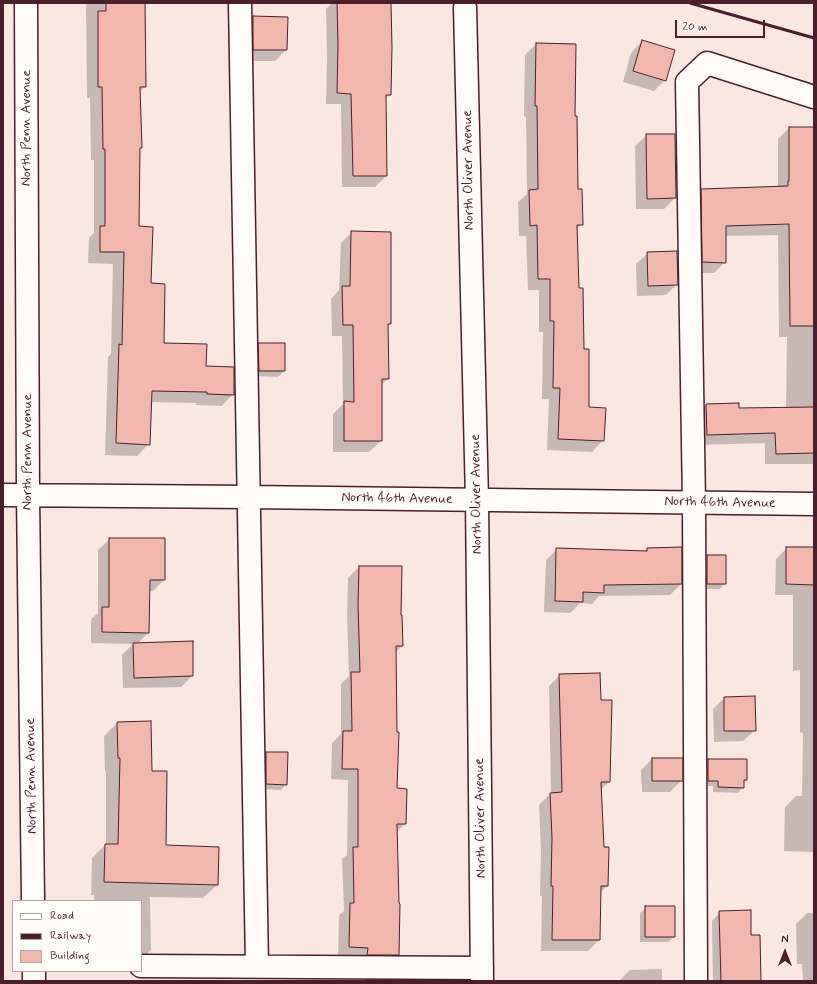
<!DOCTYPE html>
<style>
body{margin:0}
#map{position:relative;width:817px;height:984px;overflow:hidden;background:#fae7e1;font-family:Mynerve,sans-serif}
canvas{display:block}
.frame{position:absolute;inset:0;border:4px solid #4a1f2b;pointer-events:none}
.legend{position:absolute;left:12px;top:900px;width:130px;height:72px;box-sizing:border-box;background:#fdfcf7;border:1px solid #b5a4a5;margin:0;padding:5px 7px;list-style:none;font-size:12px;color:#4a1f2b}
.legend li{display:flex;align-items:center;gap:8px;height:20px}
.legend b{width:20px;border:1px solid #b5a4a5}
.north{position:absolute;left:765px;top:932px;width:40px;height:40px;-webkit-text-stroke:3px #fdfcf7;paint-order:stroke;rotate:0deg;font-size:11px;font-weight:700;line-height:16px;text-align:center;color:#4a1f2b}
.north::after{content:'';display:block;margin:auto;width:14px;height:18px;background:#4a1f2b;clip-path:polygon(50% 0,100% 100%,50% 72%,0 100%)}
.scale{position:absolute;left:675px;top:20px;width:90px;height:18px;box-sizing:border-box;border:2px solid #4a1f2b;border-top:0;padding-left:5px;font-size:12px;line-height:14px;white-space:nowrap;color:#4a1f2b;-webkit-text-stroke:3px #fdfcf7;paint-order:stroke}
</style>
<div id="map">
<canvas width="817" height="984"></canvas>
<div class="frame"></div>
<ul class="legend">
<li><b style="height:5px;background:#fdfcf7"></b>Road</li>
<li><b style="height:5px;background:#4a1f2b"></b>Railway</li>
<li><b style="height:11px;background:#f2b7ad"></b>Building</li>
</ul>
<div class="north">N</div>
<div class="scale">20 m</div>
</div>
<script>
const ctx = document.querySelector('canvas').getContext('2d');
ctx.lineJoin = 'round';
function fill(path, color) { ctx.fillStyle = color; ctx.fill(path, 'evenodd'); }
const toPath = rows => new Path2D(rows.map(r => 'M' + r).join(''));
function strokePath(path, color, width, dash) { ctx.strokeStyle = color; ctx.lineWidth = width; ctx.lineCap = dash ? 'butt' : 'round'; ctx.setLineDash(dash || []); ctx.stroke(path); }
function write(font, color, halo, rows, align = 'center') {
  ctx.font = font + ' Mynerve,sans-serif'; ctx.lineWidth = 3; ctx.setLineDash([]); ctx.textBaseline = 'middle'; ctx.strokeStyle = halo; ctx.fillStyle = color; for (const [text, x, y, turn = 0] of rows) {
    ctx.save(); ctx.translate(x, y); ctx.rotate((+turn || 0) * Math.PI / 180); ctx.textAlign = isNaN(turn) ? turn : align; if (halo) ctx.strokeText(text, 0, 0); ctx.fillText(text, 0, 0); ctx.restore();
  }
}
fill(toPath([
 [86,3,144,3,145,87,139,92,141,148,139,149,138,227,163,344,205,367,233,394,222,406,196,405,196,403,151,402,149,444,137,456,105,455,108,357,111,354,113,264,88,263,89,238,94,233,94,160,91,160,90,98,87,98],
 [332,3,390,3,390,94,385,99,386,176,375,187,342,187,341,104,326,104,327,57,326,9],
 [253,17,286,50,275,61,242,61,242,28],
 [642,41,665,80,654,91,623,82,631,53],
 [536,44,574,117,577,190,582,224,576,230,578,289,588,408,603,440,592,452,547,450,549,399,542,399,543,332,539,332,539,290,528,290,526,236,519,236,518,202,527,194,526,117,524,116,525,55],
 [789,128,814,128,814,464,765,464,765,443,696,445,695,416,706,405,738,409,786,408,787,337,779,337,778,235,725,236,725,262,714,273,692,273,691,201,702,190,778,187,778,139],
 [647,135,675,198,664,209,636,209,635,146],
 [352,232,390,233,390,324,387,327,388,379,381,385,381,441,369,452,333,452,333,414,343,404,342,336,332,336,331,299,339,290,341,243],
 [648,253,677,284,666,295,637,296,636,264],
 [259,344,284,344,284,371,278,377,254,376,253,349],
 [110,539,164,580,153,591,148,591,148,633,137,644,192,676,181,687,123,688,122,655,133,644,91,643,91,619,98,613,98,550],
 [787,548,814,548,814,852,784,851,785,807,796,796,802,796,803,733,800,732,800,670,793,671,793,595,775,595,776,559],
 [557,549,645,551,647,549,681,584,670,595,599,596,592,604,580,603,570,613,544,612,546,560],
 [707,556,725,583,720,589,702,589,702,562],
 [359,567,400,616,402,646,396,652,396,789,405,824,396,832,398,955,387,966,338,958,339,915,344,911,342,859,347,855,348,780,331,779,332,743,341,734,341,684,349,676,347,616,348,578],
 [560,675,600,701,609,782,600,790,603,848,607,886,600,893,599,940,588,951,541,951,542,896,540,896,541,850,539,805,551,793,549,686],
 [724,698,755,730,743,741,714,742,713,709],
 [117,723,151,772,165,846,217,885,203,898,150,897,151,950,141,959,141,901,94,901,94,895,91,895,92,858,106,844,106,771,105,771,104,736],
 [266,753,286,784,281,790,261,789,261,758],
 [652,759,682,780,670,792,642,792,641,770],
 [708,760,746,760,746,780,743,783,743,787,738,793,713,792,713,786,703,786,702,765],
 [646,908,674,937,668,942,640,942,640,913],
 [720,912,750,936,760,981,713,981,712,921],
 [807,913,814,913,814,981,803,981,802,964,797,964,796,924],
 [662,969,662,981,619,981,630,970],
 [192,980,253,980,191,981]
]), '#0003');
const building = toPath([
 [106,3,145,3,146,87,140,87,142,148,140,148,139,226,153,227,151,283,165,284,164,343,207,344,206,366,234,367,234,395,207,394,207,392,152,391,150,445,116,443,119,344,122,345,124,252,100,252,100,226,105,226,105,149,103,149,102,87,98,87,98,11,106,11,106,3],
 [337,3,391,3,392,47,391,95,386,95,387,176,353,176,351,94,337,93,338,45,337,3],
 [253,16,288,17,287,50,253,50,253,16],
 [642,40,675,50,666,81,633,71,642,40],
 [536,43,576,44,575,116,577,116,578,189,582,189,583,225,577,225,579,288,583,288,584,349,589,349,589,407,606,408,604,441,558,439,560,388,553,388,554,321,550,321,550,279,538,279,537,225,530,226,529,190,538,189,537,106,535,106,536,43],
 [789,127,814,127,814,326,790,326,789,224,726,226,726,263,702,262,701,189,788,186,788,181,789,181,789,127],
 [646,134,675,134,676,198,647,199,646,134],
 [351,231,391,232,391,324,388,324,389,379,382,379,382,441,344,441,344,401,354,402,353,325,343,325,342,286,350,286,351,231],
 [677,251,678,285,648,286,647,252,677,251],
 [258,343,285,343,285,371,259,371,258,343],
 [739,403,739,408,814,407,814,453,776,454,775,433,707,435,706,404,739,403],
 [109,538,165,538,165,580,150,580,149,633,102,632,102,607,109,607,109,538],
 [682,547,682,584,604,585,604,593,583,592,583,602,555,601,556,548,647,551,647,548,682,547],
 [786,547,814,547,814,585,786,584,786,547],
 [707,555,726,555,726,584,707,584,707,555],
 [359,566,402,566,401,615,402,615,403,646,396,646,397,732,399,732,397,788,407,789,406,824,397,824,399,903,400,904,399,955,367,955,368,948,349,947,350,903,354,903,353,847,358,847,358,769,342,769,343,731,352,731,351,672,360,672,358,604,359,566],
 [193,641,193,676,134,678,133,643,193,641],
 [600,673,601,700,612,700,610,782,601,782,604,847,609,847,608,886,601,886,600,940,552,940,553,886,551,886,552,838,550,793,562,792,559,674,600,673],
 [755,696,756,731,724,731,724,697,755,696],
 [151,721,152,771,167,771,166,845,219,847,218,885,104,882,105,844,118,844,120,758,118,758,117,722,151,721],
 [266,752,288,752,287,785,266,784,266,752],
 [652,758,683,758,683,781,652,781,652,758],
 [708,759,747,759,747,780,744,780,744,788,718,787,718,781,708,781,708,759],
 [645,906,675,906,675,937,645,937,645,906],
 [751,910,751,935,760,935,761,981,721,981,719,911,751,910],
 [367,980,399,980,399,981,367,981,367,980]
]);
fill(building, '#f2b7ad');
strokePath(building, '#4a1f2b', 1);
const minor = toPath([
 [26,3,28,494,33,901],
 [240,3,257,966],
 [465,7,477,500,482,981],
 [3,495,249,497,814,504],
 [141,966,482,968],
 [34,971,34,981],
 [696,981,694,503,687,82,707,63,814,97]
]);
strokePath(minor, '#4a1f2b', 25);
strokePath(minor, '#fdfcf7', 22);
strokePath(toPath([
 [690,3,814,38]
]), '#4a1f2b', 3);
write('14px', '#4a1f2b', '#fdfcf7', [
 ["North Penn Avenue",27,128,-90],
 ["North Oliver Avenue",469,170,-91],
 ["North Penn Avenue",28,452,-90],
 ["North Oliver Avenue",477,494,-91],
 ["North 46th Avenue",397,499,1],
 ["North 46th Avenue",720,503,1],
 ["North Penn Avenue",32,776,-91],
 ["North Oliver Avenue",481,818,-91]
]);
</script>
